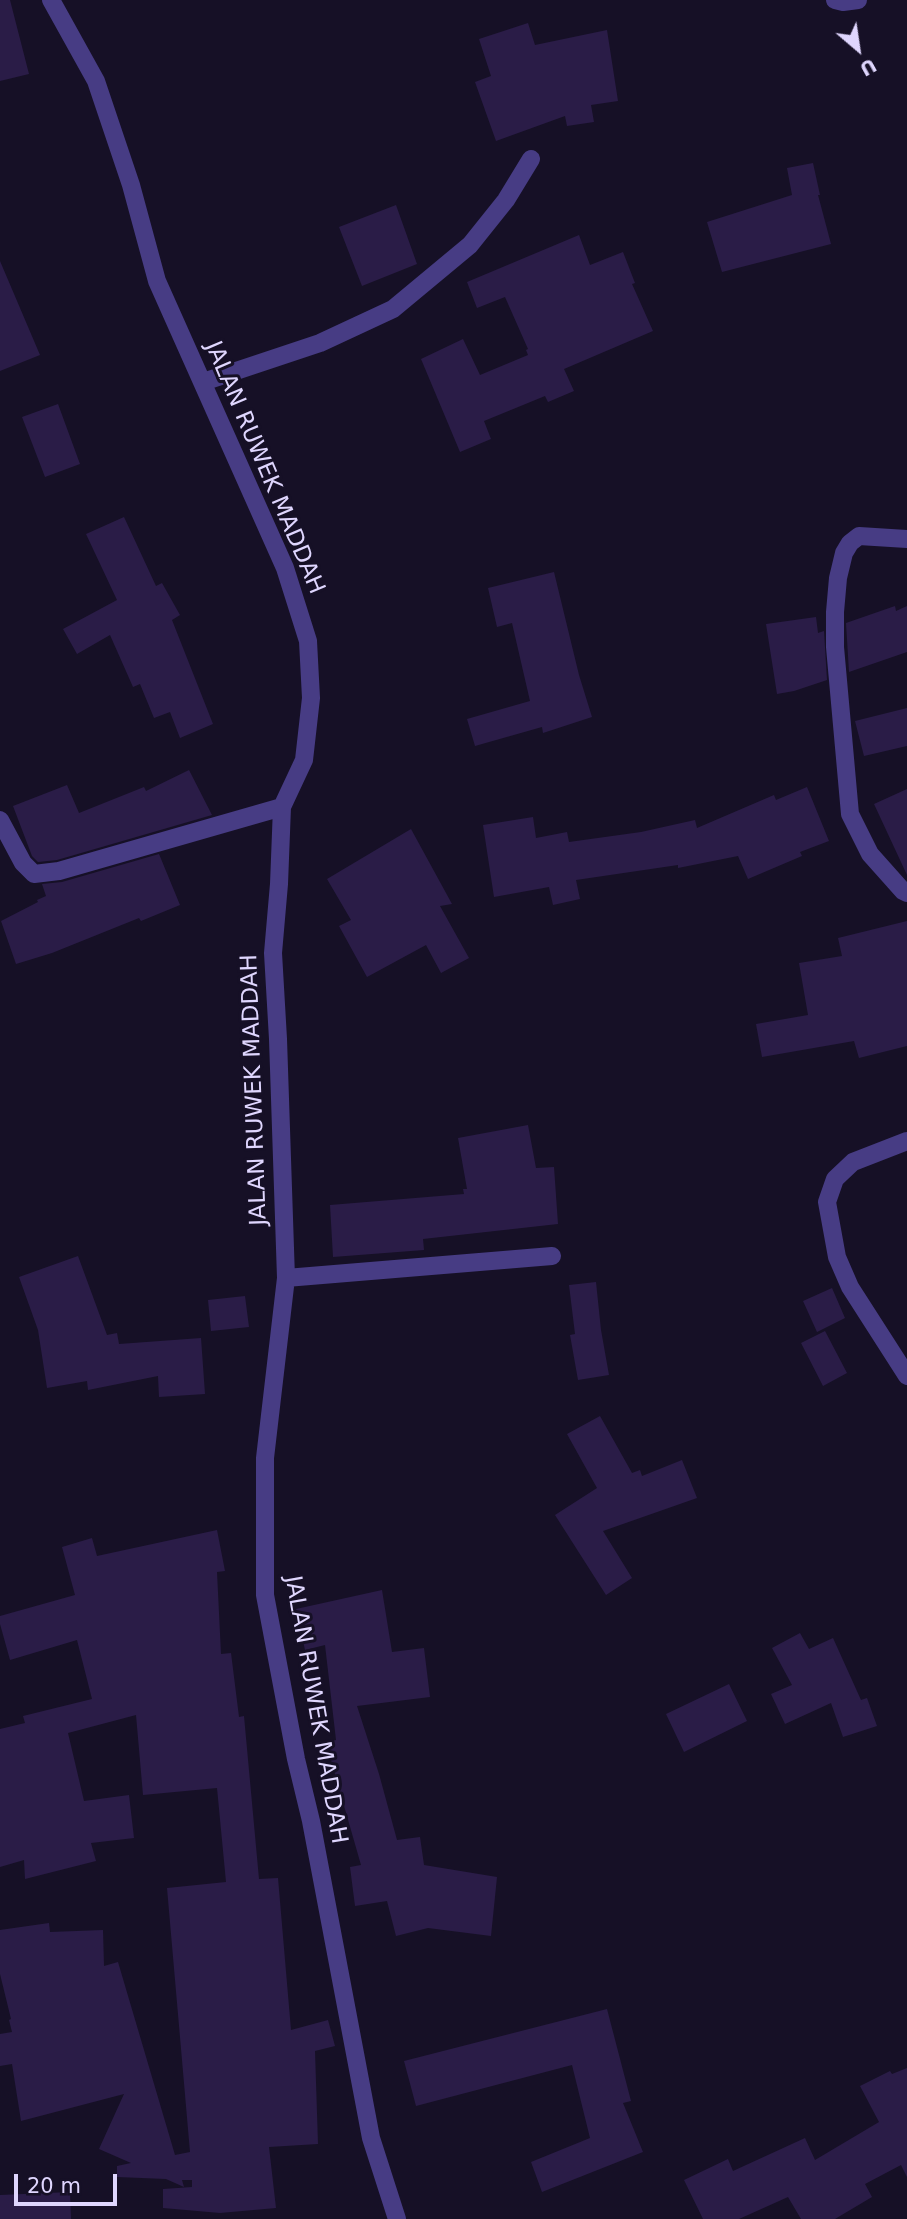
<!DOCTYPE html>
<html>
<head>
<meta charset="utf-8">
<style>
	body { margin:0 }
	#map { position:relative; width:907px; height:2219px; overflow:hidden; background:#161026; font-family:"DejaVu Sans",sans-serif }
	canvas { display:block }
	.north { position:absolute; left:823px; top:14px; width:70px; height:70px; -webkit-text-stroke:5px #161026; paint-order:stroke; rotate:151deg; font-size:19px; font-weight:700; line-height:28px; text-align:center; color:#dfd6fe }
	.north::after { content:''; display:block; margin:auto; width:24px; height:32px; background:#dfd6fe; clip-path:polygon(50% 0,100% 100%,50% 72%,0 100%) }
	.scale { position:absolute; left:14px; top:2174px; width:103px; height:32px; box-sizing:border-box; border:4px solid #dfd6fe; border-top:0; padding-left:9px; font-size:21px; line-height:24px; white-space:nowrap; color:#dfd6fe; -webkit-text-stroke:5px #161026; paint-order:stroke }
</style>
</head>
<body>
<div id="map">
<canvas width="907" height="2219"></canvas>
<div class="north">U</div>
<div class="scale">20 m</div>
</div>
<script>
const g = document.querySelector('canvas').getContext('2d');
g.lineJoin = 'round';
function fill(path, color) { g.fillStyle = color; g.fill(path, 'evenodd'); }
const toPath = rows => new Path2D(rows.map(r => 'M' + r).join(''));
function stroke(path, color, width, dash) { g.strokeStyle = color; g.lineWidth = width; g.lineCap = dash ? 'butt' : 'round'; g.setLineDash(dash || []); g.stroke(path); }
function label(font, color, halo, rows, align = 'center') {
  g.font = font + ' "DejaVu Sans",sans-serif'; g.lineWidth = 6; g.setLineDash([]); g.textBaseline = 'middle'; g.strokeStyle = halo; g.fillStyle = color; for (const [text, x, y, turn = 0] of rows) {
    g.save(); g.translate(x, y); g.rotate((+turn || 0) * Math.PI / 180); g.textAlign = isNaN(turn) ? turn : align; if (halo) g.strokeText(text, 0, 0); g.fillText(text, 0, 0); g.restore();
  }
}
fill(toPath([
	[0,0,10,0,29,74,0,81],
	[528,23,535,45,607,30,618,101,591,105,594,122,567,126,565,116,496,141,475,82,491,76,479,39],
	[813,163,820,195,818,195,831,244,722,272,707,222,792,195,787,168],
	[396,205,417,264,362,286,339,227],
	[579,235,590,265,623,252,635,283,632,284,653,331,564,369,574,391,548,402,545,396,484,421,491,439,460,452,421,359,463,339,480,375,528,355,526,350,528,349,505,297,477,308,467,282],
	[0,261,40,355,0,371],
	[58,404,80,464,45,477,22,417],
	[124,517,156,586,162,583,180,615,172,620,213,724,180,738,170,712,154,718,140,684,133,687,110,635,77,654,63,629,117,600,86,534],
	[554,572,579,675,592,717,543,733,542,727,475,746,467,719,530,701,512,623,497,627,488,588],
	[895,606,896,611,907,606,907,652,849,672,846,623],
	[816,617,818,633,824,631,827,680,794,691,777,694,766,624],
	[907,708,907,746,864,756,855,721],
	[189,770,212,815,57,860,38,862,32,856,13,806,67,785,79,813,144,787,146,791],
	[807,787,829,841,800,852,802,856,748,879,738,856,678,868,678,865,576,880,580,899,553,905,549,887,494,897,483,825,533,817,536,838,567,832,569,842,641,832,695,820,697,828,774,795,776,800],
	[907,789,907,875,874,804],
	[411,829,452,904,440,906,469,958,441,973,426,945,367,977,339,926,351,920,327,879],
	[159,854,180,905,141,921,139,918,52,953,16,964,1,921,38,902,37,900,46,896,42,884,62,882],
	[907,921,907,1046,859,1058,854,1041,762,1057,756,1024,808,1015,799,963,842,956,838,938],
	[528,1125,536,1168,554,1167,558,1224,423,1239,424,1250,333,1257,330,1205,464,1194,463,1189,467,1189,458,1138],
	[78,1256,107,1335,117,1333,119,1344,201,1338,205,1394,159,1397,158,1376,88,1390,87,1381,47,1388,38,1330,19,1277],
	[596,1282,601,1330,609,1375,578,1380,570,1335,575,1334,569,1285],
	[832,1288,845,1318,817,1332,803,1301],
	[245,1296,249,1327,211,1331,208,1300],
	[825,1331,847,1373,823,1386,801,1343],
	[600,1416,632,1473,640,1470,642,1476,682,1460,697,1498,603,1531,632,1578,606,1595,555,1515,597,1488,567,1434],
	[217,1530,225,1571,217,1572,221,1654,231,1653,239,1717,244,1716,259,1879,278,1878,291,2030,328,2020,335,2046,315,2051,318,2144,269,2147,276,2208,220,2213,163,2208,163,2189,192,2187,192,2180,182,2180,184,2187,166,2179,117,2177,117,2166,131,2163,99,2149,124,2094,21,2121,12,2064,0,2066,0,2034,12,2032,9,2020,11,2019,0,1974,0,1930,49,1923,50,1932,103,1930,104,1966,118,1962,175,2155,190,2152,167,1888,226,1882,217,1788,143,1795,136,1715,68,1733,84,1801,129,1795,134,1838,91,1843,96,1861,25,1879,24,1860,0,1867,0,1729,25,1723,23,1716,92,1699,77,1640,10,1660,0,1624,0,1616,75,1595,62,1547,92,1538,97,1556],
	[382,1590,392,1652,424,1648,430,1697,357,1706,379,1774,397,1840,420,1837,424,1865,497,1877,491,1936,428,1928,396,1936,387,1901,355,1906,350,1867,361,1865,326,1743,336,1740,325,1645,305,1650,296,1609],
	[800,1633,809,1649,833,1638,861,1700,867,1698,877,1726,843,1737,831,1703,785,1724,771,1694,792,1685,772,1648],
	[729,1684,747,1721,684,1752,666,1714],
	[607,2009,631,2101,623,2103,643,2152,542,2192,531,2162,590,2138,572,2065,416,2106,404,2061],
	[907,2068,907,2177,901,2165,865,2184,872,2197,835,2219,801,2219,788,2197,739,2219,703,2219,684,2180,728,2159,733,2171,805,2138,815,2160,879,2122,860,2086,890,2071,892,2074],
	[70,2192,71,2219,0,2219,0,2195]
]), '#2a1c47');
stroke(toPath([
	[51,0,96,81,131,185,157,281,285,568,308,641,311,698,304,760,282,807,279,884,273,953,278,1039,286,1278,265,1458,265,1595,296,1759,311,1821,371,2138,397,2219],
	[835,0,843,2,858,0],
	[203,382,320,343,393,309,470,245,506,200,531,159],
	[907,539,859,536,850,543,844,553,838,578,835,612,835,647,850,814,870,854,903,891,907,893],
	[0,820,23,863,34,874,59,871,282,807],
	[907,1141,853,1162,835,1179,827,1202,837,1257,850,1287,907,1376],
	[286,1278,552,1256]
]), '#473c84', 18);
label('23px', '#dfd6fe', '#161026', [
	["JALAN RUWEK MADDAH",264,468,67],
	["JALAN RUWEK MADDAH",255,1090,-92],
	["JALAN RUWEK MADDAH",315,1710,80]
]);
</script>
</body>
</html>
